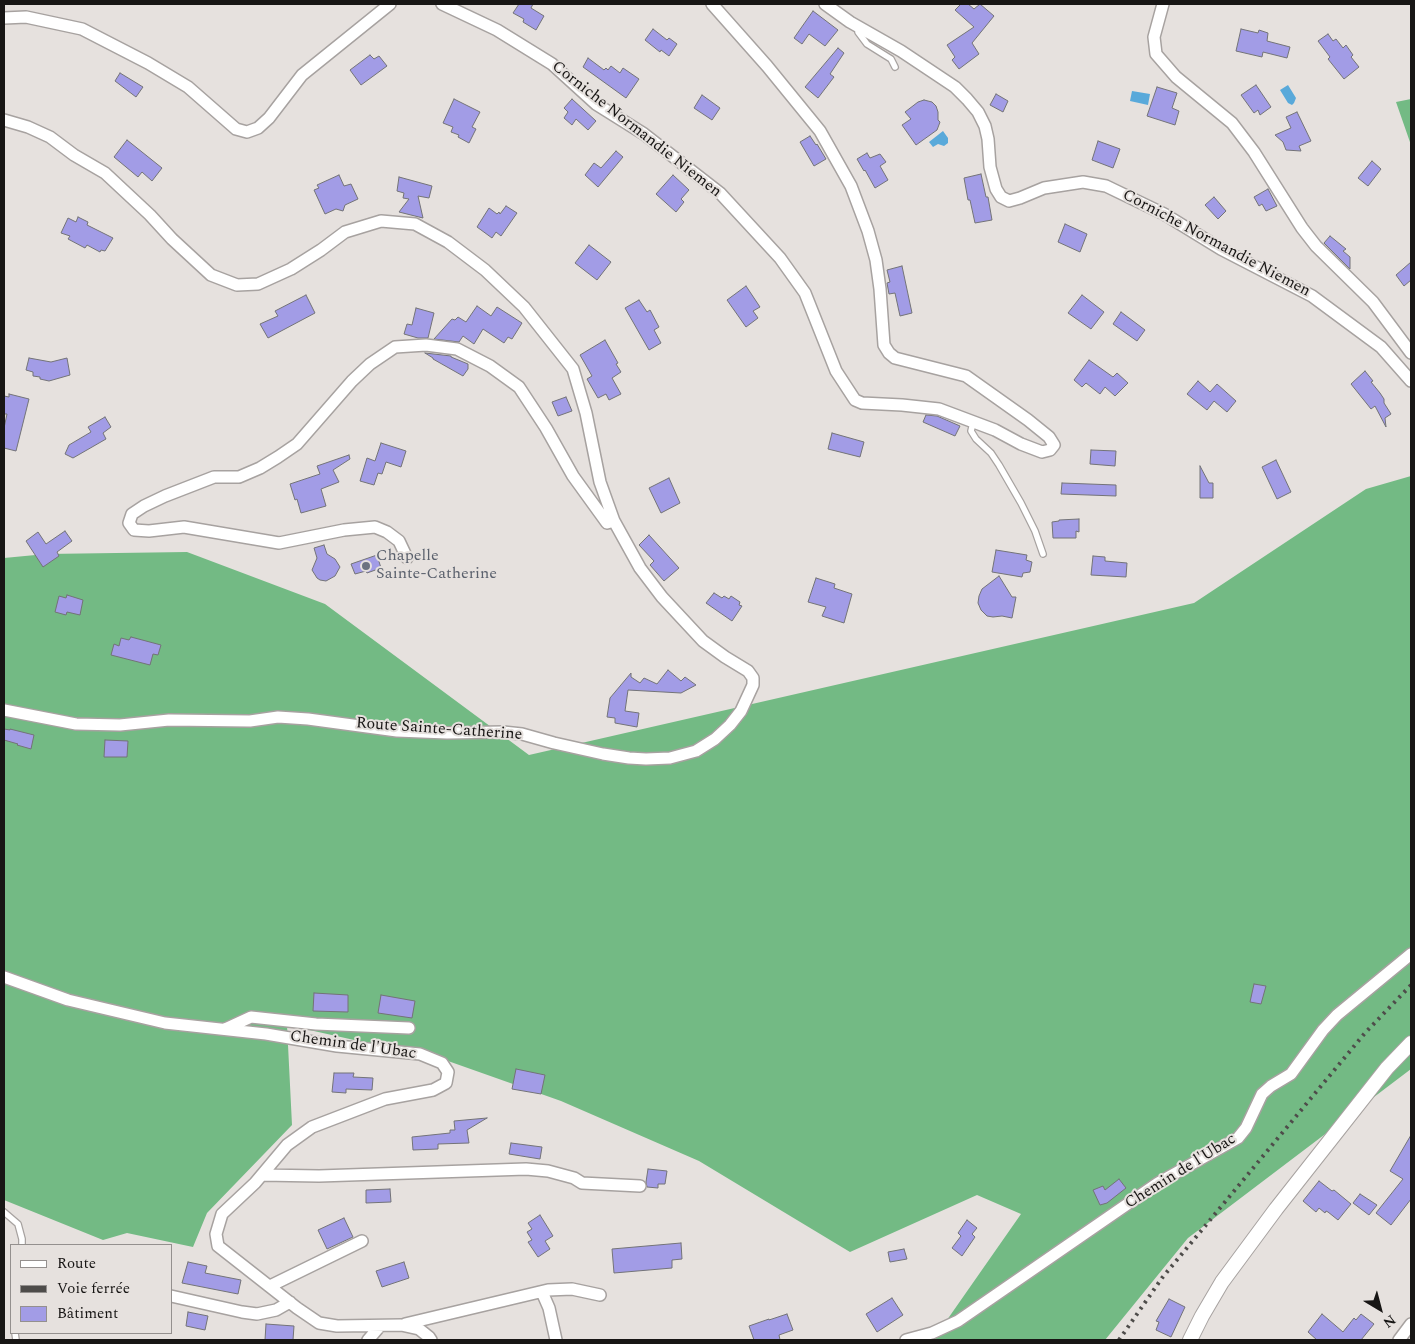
<!DOCTYPE html>
<html>
<head>
<meta charset="utf-8">
<style>
	body { margin:0 }
	#map { position:relative; width:1415px; height:1344px; overflow:hidden; background:#e6e1de; font-family:Spectral,serif }
	canvas { display:block }
	.frame { position:absolute; inset:0; border:5px solid #181615; pointer-events:none }
	.legend { position:absolute; left:10px; top:1244px; width:162px; height:90px; box-sizing:border-box; background:#e6e1de; border:1px solid #94908e; margin:0; padding:6px 9px; list-style:none; font-size:15px; color:#181615 }
	.legend li { display:flex; align-items:center; gap:10px; height:25px }
	.legend b { width:25px; border:1px solid #94908e }
	.north { position:absolute; left:1355px; top:1284px; width:50px; height:50px; -webkit-text-stroke:4px #e6e1de; paint-order:stroke; rotate:143deg; font-size:14px; font-weight:700; line-height:20px; text-align:center; color:#181615 }
	.north::after { content:''; display:block; margin:auto; width:18px; height:22px; background:#181615; clip-path:polygon(50% 0,100% 100%,50% 72%,0 100%) }
</style>
</head>
<body>
<div id="map">
<canvas width="1415" height="1344"></canvas>
<div class="frame"></div>
<ul class="legend">
<li><b style="height:6px;background:#fff"></b>Route</li>
<li><b style="height:6px;background:#4e4c4a"></b>Voie ferrée</li>
<li><b style="height:14px;background:#a29ce6"></b>Bâtiment</li>
</ul>
<div class="north">N</div>
</div>
<script>
const g = document.querySelector('canvas').getContext('2d');
g.lineJoin = 'round';
function fill(path, color) { g.fillStyle = color; g.fill(path, 'evenodd'); }
const toPath = rows => new Path2D(rows.map(r => 'M' + r).join(''));
function stroke(path, color, width, dash) { g.strokeStyle = color; g.lineWidth = width; g.lineCap = dash ? 'butt' : 'round'; g.setLineDash(dash || []); g.stroke(path); }
function label(font, color, halo, rows, align = 'center') {
  g.font = font + ' Spectral,serif'; g.lineWidth = 4; g.setLineDash([]); g.textBaseline = 'middle'; g.strokeStyle = halo; g.fillStyle = color; for (const [text, x, y, turn = 0] of rows) {
    g.save(); g.translate(x, y); g.rotate((+turn || 0) * Math.PI / 180); g.textAlign = isNaN(turn) ? turn : align; if (halo) g.strokeText(text, 0, 0); g.fillText(text, 0, 0); g.restore();
  }
}
fill(toPath([
	[1411,99,1411,145,1396,102],
	[1411,476,1411,1069,1188,1238,1105,1340,933,1340,1021,1214,977,1195,850,1252,699,1161,561,1101,448,1061,287,1025,292,1125,207,1213,193,1247,127,1233,103,1240,4,1200,4,558,46,554,187,552,325,604,529,755,1194,603,1366,489]
]), '#73ba84');
fill(toPath([
	[1288,85,1296,98,1294,103,1292,105,1288,103,1280,90],
	[1132,91,1150,94,1148,105,1130,101],
	[943,131,948,138,948,143,944,146,938,144,933,147,929,142]
]), '#59a9da');
const building = toPath([
	[519,4,533,4,531,8,544,16,536,30,523,22,524,19,513,13,519,4],
	[961,4,968,4,974,9,980,4,994,16,972,43,979,54,959,69,952,60,955,57,947,45,974,27,955,10,961,4],
	[813,11,838,30,825,46,809,34,802,44,794,38,813,11],
	[653,29,667,40,669,38,677,44,669,56,661,50,660,52,645,40,653,29],
	[1241,29,1258,33,1259,30,1268,33,1267,41,1290,47,1287,58,1263,52,1262,57,1236,51,1241,29],
	[1328,34,1333,41,1336,39,1343,48,1346,45,1353,55,1351,57,1359,67,1344,79,1328,59,1330,57,1318,41,1328,34],
	[838,48,844,53,830,74,834,77,818,98,805,87,838,48],
	[370,55,374,59,379,56,387,66,361,85,350,70,370,55],
	[588,58,604,70,606,68,608,70,611,66,620,73,623,68,639,79,626,98,583,67,588,58],
	[120,73,143,87,136,97,115,81,120,73],
	[1256,85,1271,107,1260,115,1258,110,1254,113,1241,95,1256,85],
	[1157,87,1177,93,1172,108,1179,111,1175,125,1147,116,1157,87],
	[996,94,1008,101,1003,112,990,105,996,94],
	[702,95,720,108,712,120,694,108,702,95],
	[454,99,480,112,472,127,476,129,469,143,458,137,459,135,451,132,453,127,443,123,454,99],
	[572,99,596,121,588,130,576,119,572,125,564,118,568,112,564,108,572,99],
	[924,100,932,102,936,106,938,112,938,120,940,122,937,130,916,145,902,125,911,119,905,112,918,102,924,100],
	[1297,112,1311,141,1299,146,1301,151,1286,150,1283,142,1275,135,1291,128,1286,117,1297,112],
	[810,136,816,145,817,144,826,159,814,166,800,142,810,136],
	[127,140,162,168,152,181,142,172,138,177,114,157,127,140],
	[1098,141,1120,149,1113,168,1092,160,1098,141],
	[616,151,623,157,598,187,585,175,594,163,601,168,616,151],
	[867,153,870,158,880,154,886,162,880,166,888,180,875,188,865,170,864,171,857,159,867,153],
	[1372,161,1381,169,1368,186,1358,178,1372,161],
	[981,174,986,197,988,197,992,220,975,223,970,200,968,200,964,178,981,174],
	[339,175,344,186,351,184,358,199,345,205,343,211,336,209,325,214,314,190,319,188,317,185,339,175],
	[673,175,689,190,681,199,684,202,676,212,656,194,673,175],
	[399,177,432,186,429,198,418,196,423,218,399,212,409,199,403,198,404,193,397,191,399,177],
	[1268,189,1277,206,1266,211,1262,204,1259,206,1254,197,1268,189],
	[1214,197,1226,211,1218,219,1205,205,1214,197],
	[506,206,517,213,501,236,496,232,492,238,477,227,489,208,497,214,499,212,500,214,506,206],
	[78,217,88,222,87,225,113,238,105,251,101,250,100,252,87,245,85,248,68,239,70,236,61,233,68,218,76,222,78,217],
	[1065,224,1087,234,1080,252,1058,242,1065,224],
	[1330,236,1346,249,1343,251,1350,257,1350,269,1324,243,1330,236],
	[589,245,611,262,597,280,575,263,589,245],
	[1411,262,1411,280,1404,286,1396,275,1411,262],
	[902,266,912,313,900,316,895,293,889,294,887,283,890,282,887,270,902,266],
	[746,286,760,307,753,311,758,318,746,327,727,300,746,286],
	[306,295,315,313,268,338,260,324,278,316,275,311,306,295],
	[1082,295,1104,312,1091,329,1068,313,1082,295],
	[639,300,647,312,650,310,659,327,654,330,661,343,649,350,625,308,639,300],
	[477,306,491,316,497,307,522,323,512,339,508,337,504,343,483,329,474,344,463,336,459,342,434,339,452,319,455,320,458,317,466,322,477,306],
	[416,308,434,313,428,338,418,338,404,334,407,324,412,325,416,308],
	[1121,312,1145,330,1137,341,1113,324,1121,312],
	[605,340,618,363,616,364,621,372,612,378,621,394,609,400,606,394,598,398,587,379,592,376,580,355,605,340],
	[425,353,451,356,451,357,468,364,468,369,463,376,433,359,433,358,425,353],
	[29,358,51,362,67,358,70,375,49,381,40,379,40,377,33,376,33,372,26,370,29,358],
	[1089,360,1113,377,1117,373,1128,383,1115,396,1105,387,1100,394,1086,383,1082,387,1074,380,1089,360],
	[1365,371,1373,381,1371,382,1380,393,1384,399,1384,403,1391,414,1385,418,1386,427,1375,406,1371,409,1351,384,1365,371],
	[1198,381,1210,392,1217,384,1236,401,1227,412,1214,401,1207,410,1187,394,1198,381],
	[9,394,29,399,16,451,4,448,4,428,7,414,4,414,4,396,9,397,9,394],
	[566,397,572,411,558,416,552,402,566,397],
	[926,415,937,416,960,426,955,436,923,422,926,415],
	[105,417,111,427,103,433,106,439,73,458,65,454,69,445,91,432,88,427,105,417],
	[832,433,864,442,860,457,828,449,832,433],
	[381,443,406,451,401,467,386,462,382,474,378,473,374,485,360,481,367,458,375,461,381,443],
	[1091,450,1116,451,1115,466,1090,464,1091,450],
	[349,455,350,459,333,470,339,482,321,489,326,506,301,513,297,499,295,500,290,484,320,474,317,466,349,455],
	[1276,460,1291,492,1277,499,1262,467,1276,460],
	[1200,466,1209,483,1213,483,1213,498,1200,498,1200,466],
	[669,478,680,503,661,513,649,488,669,478],
	[1062,483,1116,485,1116,496,1061,494,1062,483],
	[1079,519,1079,532,1076,531,1076,538,1053,538,1052,522,1059,521,1059,520,1079,519],
	[65,531,72,541,57,552,59,556,43,567,26,541,38,532,46,544,65,531],
	[649,535,679,568,664,581,650,565,654,561,639,545,649,535],
	[324,545,327,554,335,559,340,567,335,576,326,581,320,580,317,578,312,570,317,558,314,548,324,545],
	[996,550,1027,555,1026,560,1032,562,1030,572,1023,573,1022,577,992,572,996,550],
	[377,555,381,568,367,573,366,571,355,574,351,564,377,555],
	[1093,556,1105,557,1105,561,1127,563,1126,577,1091,575,1093,556],
	[999,576,1012,597,1016,597,1012,618,1002,616,993,617,987,616,981,610,978,603,979,596,982,589,999,576],
	[816,578,835,584,834,588,852,594,844,623,822,616,826,607,808,602,816,578],
	[714,593,722,598,724,596,729,599,731,596,740,602,739,605,742,606,732,621,706,603,714,593],
	[67,595,83,600,80,615,67,612,66,615,55,612,59,596,66,598,67,595],
	[131,637,161,645,158,655,153,654,150,665,111,655,114,644,119,646,121,638,129,640,131,637],
	[668,670,681,681,685,677,696,685,681,693,628,690,625,711,639,713,637,727,615,723,615,718,607,717,610,698,631,673,631,677,640,683,644,678,657,684,668,670],
	[4,729,10,730,10,729,34,735,31,749,17,745,18,744,4,740,4,729],
	[105,740,128,741,127,757,104,757,105,740],
	[1254,984,1266,986,1261,1004,1250,1002,1254,984],
	[314,993,348,995,348,1012,313,1011,314,993],
	[381,995,415,1001,412,1018,378,1013,381,995],
	[516,1069,545,1075,541,1094,512,1089,516,1069],
	[334,1073,354,1073,353,1077,373,1078,372,1090,346,1089,346,1093,332,1092,334,1073],
	[487,1118,467,1130,469,1143,438,1144,438,1149,413,1150,412,1137,450,1133,450,1130,455,1130,454,1121,487,1118],
	[1411,1135,1411,1199,1391,1225,1376,1213,1403,1179,1390,1171,1411,1135],
	[511,1143,542,1147,540,1159,509,1154,511,1143],
	[648,1169,667,1171,665,1184,658,1184,658,1188,647,1187,646,1182,648,1169],
	[1119,1179,1126,1188,1107,1203,1100,1205,1093,1190,1103,1186,1105,1190,1119,1179],
	[1319,1181,1332,1191,1334,1190,1351,1204,1338,1220,1328,1212,1326,1211,1325,1213,1319,1208,1316,1212,1303,1201,1319,1181],
	[390,1189,391,1202,366,1203,366,1190,390,1189],
	[1360,1194,1377,1205,1369,1215,1353,1203,1360,1194],
	[540,1215,553,1236,545,1241,550,1249,538,1257,528,1242,532,1240,527,1232,532,1229,528,1223,540,1215],
	[344,1218,353,1237,327,1249,318,1230,344,1218],
	[967,1220,977,1228,972,1234,975,1237,962,1256,952,1248,961,1236,958,1233,967,1220],
	[681,1243,682,1259,672,1260,672,1268,614,1273,612,1249,681,1243],
	[904,1249,907,1259,890,1262,888,1252,904,1249],
	[188,1262,207,1266,205,1273,241,1280,238,1294,182,1283,188,1262],
	[404,1262,409,1278,382,1287,376,1271,404,1262],
	[892,1298,903,1315,877,1332,866,1314,892,1298],
	[1169,1299,1185,1307,1171,1337,1156,1330,1159,1322,1156,1321,1169,1299],
	[188,1312,208,1316,205,1330,186,1326,188,1312],
	[787,1314,793,1330,779,1335,780,1340,754,1340,749,1326,769,1319,769,1320,787,1314],
	[1322,1314,1343,1332,1354,1318,1356,1320,1361,1314,1374,1324,1361,1340,1317,1340,1308,1332,1322,1314],
	[266,1324,294,1326,293,1340,265,1340,266,1324]
]);
fill(building, '#a29ce6');
stroke(building, '#737377', 1);
const service = toPath([
	[859,27,858,32,867,44,891,59,895,67],
	[973,423,971,431,976,439,991,453,999,465,1021,503,1035,531,1043,554],
	[4,1212,18,1224,22,1239,22,1245],
	[15,1333,16,1340]
]);
const minor = toPath([
	[442,4,497,30,552,64,596,104,644,134,720,193,780,258,805,293,836,371,855,400,862,403,902,405,939,409,995,430,1021,444,1042,452,1050,450,1054,445,1049,437,1028,420,966,376,895,358,889,353,884,345,880,289,876,260,868,231,851,186,820,131,767,66,712,4],
	[825,4,850,22,901,51,955,87,967,99,978,112,985,126,988,139,990,167,996,189,1001,197,1009,201,1020,198,1044,188,1083,182,1106,186,1164,214,1221,249,1312,296,1381,347,1411,381],
	[1163,4,1154,37,1156,54,1176,77,1232,123,1254,152,1302,228,1316,246,1373,302,1411,353],
	[4,18,26,17,82,29,148,63,188,87,236,129,247,132,258,128,269,118,302,75,390,4],
	[4,120,28,127,50,137,74,155,105,173,150,215,172,239,211,275,237,285,258,284,291,269,321,250,345,232,381,221,415,224,448,242,485,270,524,307,573,369,586,413,600,482,614,521,640,568,662,597,703,641,725,657,748,671,753,678,753,685,741,711,730,725,715,739,696,751,670,758,646,759,629,758,603,754,554,743,522,734,503,732,447,733,397,731,308,719,278,717,250,721,169,720,120,725,76,724,4,710],
	[407,558,399,541,387,532,375,527,344,530,279,543,184,527,149,531,134,530,129,523,132,514,144,506,165,496,214,477,239,477,260,468,278,457,297,444,352,381,370,364,395,347,426,345,457,349,490,366,519,387,546,428,573,476,607,523,614,521],
	[4,977,68,1000,165,1023,266,1034,337,1046,420,1054,442,1063,448,1072,446,1083,433,1090,385,1099,312,1127,287,1145,255,1183,222,1214,216,1234,218,1246,297,1308,319,1323,337,1326,401,1325,419,1329,429,1337,431,1340],
	[225,1029,251,1017,316,1024,409,1028],
	[262,1175,319,1176,526,1169,548,1171,574,1178,582,1183,640,1186],
	[270,1286,362,1241],
	[542,1292,549,1308,556,1340],
	[171,1296,242,1312,257,1314,276,1310,290,1302],
	[405,1324,548,1290,572,1289,600,1295],
	[368,1340,380,1326],
	[906,1340,932,1333,958,1321,1158,1183,1238,1138,1246,1128,1262,1094,1271,1086,1291,1074,1323,1030,1337,1015,1411,954],
	[1399,1340,1411,1324]
]);
const tertiary = toPath([
	[1190,1340,1202,1316,1222,1282,1276,1209,1387,1068,1411,1043]
]);
stroke(service, '#a7a2a0', 8);
stroke(minor, '#a7a2a0', 14);
stroke(tertiary, '#a7a2a0', 16);
stroke(service, '#fff', 5.5);
stroke(minor, '#fff', 11);
stroke(tertiary, '#fff', 14);
stroke(toPath([
	[1119,1340,1162,1278,1365,1033,1411,985]
]), '#4e4c4a', 4, [2.5, 5]);
for (const [x, y, r, color] of [
	[366,566,5,"#6b7280"]
]) { const dot = new Path2D(); dot.arc(x, y, r, 0, 2 * Math.PI); g.fillStyle = color; g.fill(dot); stroke(dot, '#e6e1de', 2); }
label('16px', '#181615', '#e6e1de', [
	["Corniche Normandie Niemen",636,130,38],
	["Corniche Normandie Niemen",1216,244,28],
	["Route Sainte-Catherine",439,730,4],
	["Chemin de l'Ubac",353,1046,8],
	["Chemin de l'Ubac",1181,1172,-32]
]);
label('16px', '#5b616d', '#e6e1de', [
	["Chapelle",376,557],
	["Sainte-Catherine",376,575]
], 'left');
</script>
</body>
</html>
